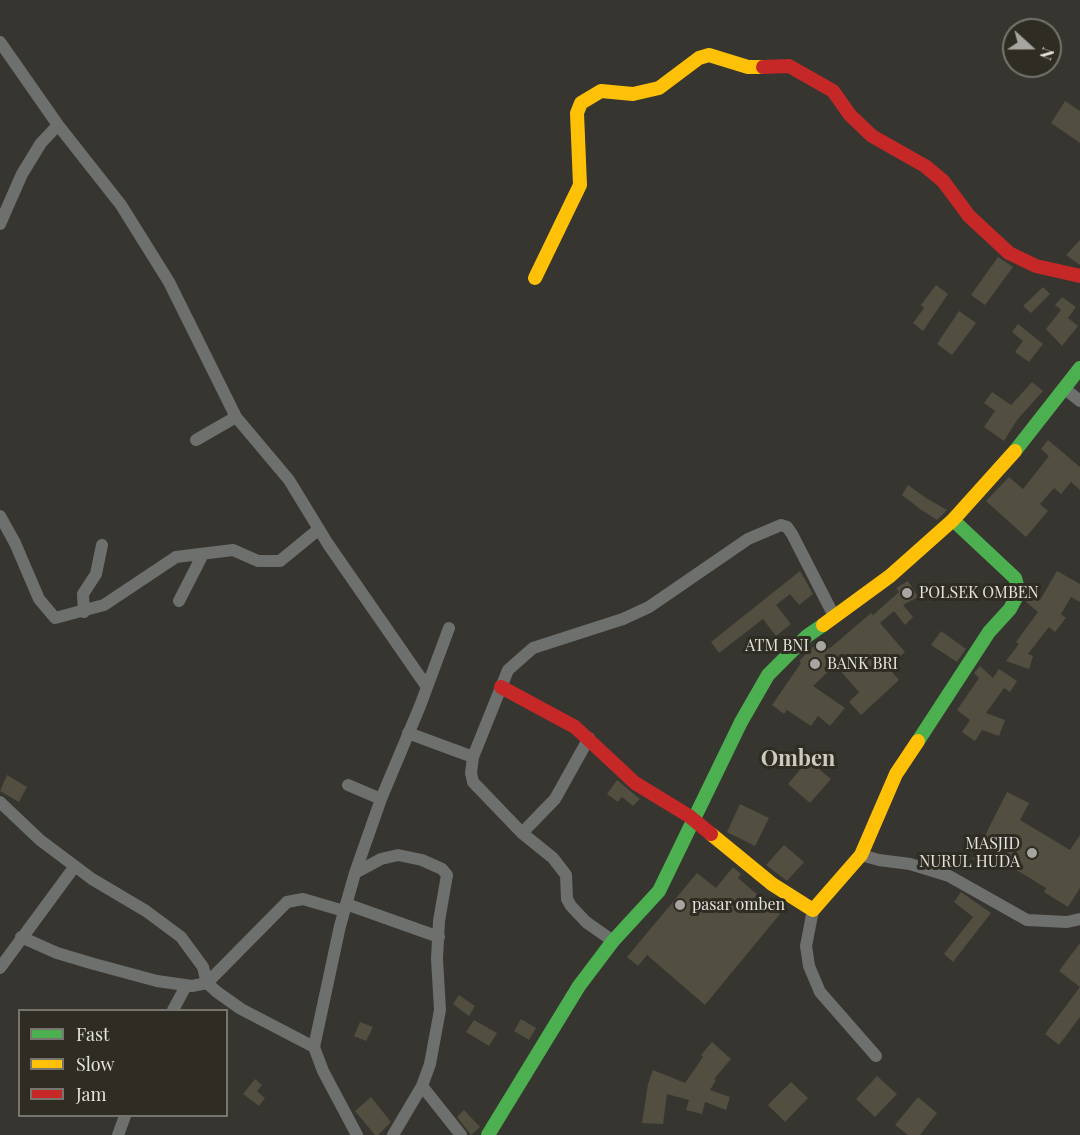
<!DOCTYPE html>
<html>
<head>
<meta charset="utf-8">
<style>
	body { margin:0 }
	#map { position:relative; width:1080px; height:1135px; overflow:hidden; background:#363530; font-family:"Playfair Display",serif }
	canvas { display:block }
	.legend { position:absolute; left:18px; top:1009px; width:210px; height:108px; box-sizing:border-box; background:#2f2c23; border:2px solid #77756d; margin:0; padding:8px 10px; list-style:none; font-size:18px; color:#e4e2dc }
	.legend li { display:flex; align-items:center; gap:12px; height:30px }
	.legend b { width:30px; border:2px solid #77756d }
	.north { position:absolute; left:1002px; top:18px; width:60px; height:60px; box-sizing:border-box; background:#2f2c23; border:2px solid #77756d; border-radius:50%; rotate:111deg; font-size:16px; font-weight:700; line-height:24px; text-align:center; color:#e4e2dc }
	.north::after { content:''; display:block; margin:auto; width:21px; height:27px; background:#a7a5a0; clip-path:polygon(50% 0,100% 100%,50% 72%,0 100%) }
</style>
</head>
<body>
<div id="map">
<canvas width="1080" height="1135"></canvas>
<ul class="legend">
<li><b style="height:8px;background:#4caf50"></b>Fast</li>
<li><b style="height:8px;background:#ffc107"></b>Slow</li>
<li><b style="height:8px;background:#c62828"></b>Jam</li>
</ul>
<div class="north">N</div>
</div>
<script>
const g = document.querySelector('canvas').getContext('2d');
g.lineJoin = 'round';
function fill(path, color) { g.fillStyle = color; g.fill(path, 'evenodd'); }
const toPath = rows => new Path2D(rows.map(r => 'M' + r).join(''));
function stroke(path, color, width, dash) { g.strokeStyle = color; g.lineWidth = width; g.lineCap = dash ? 'butt' : 'round'; g.setLineDash(dash || []); g.stroke(path); }
function label(font, color, halo, rows, align = 'center') {
  g.font = font + ' "Playfair Display",serif'; g.lineWidth = 6; g.setLineDash([]); g.textBaseline = 'middle'; g.strokeStyle = halo; g.fillStyle = color; for (const [text, x, y, turn = 0] of rows) {
    g.save(); g.translate(x, y); g.rotate((+turn || 0) * Math.PI / 180); g.textAlign = isNaN(turn) ? turn : align; if (halo) g.strokeText(text, 0, 0); g.fillText(text, 0, 0); g.restore();
  }
}
fill(toPath([
	[1065,101,1080,111,1080,143,1051,123],
	[1080,240,1080,265,1066,255],
	[998,257,1013,267,985,305,971,295],
	[936,285,948,294,923,331,913,323,924,308,921,305],
	[1043,287,1050,294,1031,313,1023,306],
	[1062,297,1076,307,1068,318,1078,326,1062,346,1046,329,1061,310,1055,305],
	[959,311,976,323,952,355,937,344],
	[1018,324,1043,344,1029,362,1015,352,1023,341,1012,332],
	[1032,382,1043,391,1017,420,1004,441,984,427,995,411,984,403,992,392,1011,405],
	[1048,440,1080,467,1080,490,1071,482,1061,494,1054,488,1040,504,1048,511,1026,537,986,501,1009,477,1023,489,1049,456,1041,449],
	[908,485,926,498,947,510,937,520,920,509,902,495],
	[800,571,813,594,799,605,790,594,776,605,791,624,776,636,763,619,719,653,711,642],
	[1057,571,1080,584,1080,602,1071,597,1061,614,1066,618,1055,632,1049,627,1028,654,1033,656,1029,669,1006,661,1019,644,1016,642,1038,612,1026,602,1032,594,1040,600],
	[908,581,918,597,903,605,913,617,905,625,894,611,880,623,905,652,888,667,899,680,861,715,849,702,859,692,835,665,813,686,845,708,830,726,818,716,811,726,787,710,784,714,772,705,801,663,799,661,813,647,821,641,829,649,871,613,873,615,899,592,896,588],
	[941,631,966,649,957,662,931,645],
	[980,666,993,678,999,669,1017,681,1010,692,1004,688,986,713,1005,720,999,736,982,730,975,741,962,732,970,720,957,710,979,678,974,673],
	[808,760,831,779,810,803,788,784],
	[7,775,27,787,19,802,0,791],
	[617,780,640,799,633,806,622,797,618,802,607,794],
	[1007,792,1029,803,1020,820,1070,850,1080,835,1080,888,1068,907,1044,892,1046,888,1000,860,995,870,973,859],
	[740,804,769,818,755,846,727,832],
	[784,845,804,862,787,881,766,865],
	[733,867,741,874,738,878,780,914,705,1005,647,955,638,966,627,957,697,873,716,888],
	[961,892,991,913,953,962,944,954,973,917,954,902],
	[1080,943,1080,1017,1059,1045,1045,1034,1080,987,1059,971],
	[459,995,475,1006,469,1016,453,1004],
	[521,1019,536,1028,529,1040,514,1031],
	[474,1020,497,1033,489,1046,466,1032],
	[360,1022,373,1027,366,1041,354,1036],
	[712,1042,731,1059,714,1079,716,1080,710,1090,730,1097,726,1110,705,1102,702,1114,686,1110,689,1100,667,1094,663,1124,642,1123,648,1084,653,1070,685,1083,703,1057,701,1055],
	[877,1076,897,1094,875,1117,856,1099],
	[255,1079,262,1085,257,1091,265,1098,259,1106,243,1094],
	[791,1082,808,1098,785,1122,768,1105],
	[371,1097,391,1122,378,1135,375,1135,355,1111],
	[918,1097,937,1113,920,1135,908,1135,895,1125],
	[464,1110,480,1127,471,1135,457,1117]
]), '#524e40');
stroke(toPath([
	[0,42,58,125,121,205,169,282,236,417,289,480,328,544,427,687],
	[0,224,22,174,41,143,58,125],
	[1064,388,1080,401],
	[196,440,236,417],
	[0,516,15,543,39,599,55,618,104,605,176,557,233,550,258,561,280,561,319,529],
	[179,601,203,554],
	[84,612,83,594,96,574,102,545],
	[408,733,473,757],
	[348,785,381,799],
	[0,802,40,840,92,879,146,911,181,937,203,967,207,983,217,992,241,1009,314,1047,323,1071,357,1135],
	[522,833,555,799,589,738],
	[861,855,879,860,910,864,949,876,1027,920,1067,922,1080,919],
	[355,873,381,859,398,855,422,860,442,869,447,875,439,921,437,959,440,1010,430,1064,422,1086,393,1135],
	[346,904,439,937],
	[813,910,806,946,809,966,820,992,876,1056],
	[21,937,57,953,94,964,157,981,192,986,207,983,287,902,303,899,344,911],
	[613,941,586,922,571,906,567,899,566,875,553,858,522,833,473,782,471,773,473,757,508,670,533,648,623,619,649,607,748,539,781,525,787,527,792,534,834,616],
	[0,968,75,866],
	[173,1010,186,986],
	[314,1047,340,926,355,873,381,799,420,706,449,628],
	[422,1086,461,1135],
	[118,1135,125,1116]
]), '#6e706e', 12);
stroke(toPath([
	[1015,451,1080,368],
	[918,741,989,632,1010,609,1019,592,1015,578,953,520],
	[488,1135,579,986,613,941,659,891,741,722,768,675,807,636,823,625]
]), '#4caf50', 14);
stroke(toPath([
	[535,278,580,185,577,113,581,103,601,91,633,94,659,88,699,58,709,55,748,67,763,67],
	[823,625,890,576,953,520,1015,451],
	[711,834,772,884,813,910,861,855,896,774,918,741]
]), '#ffc107', 14);
stroke(toPath([
	[763,67,789,66,833,91,850,115,872,136,925,166,943,181,969,216,1009,253,1036,266,1080,276],
	[501,687,575,727,635,783,689,816,711,834]
]), '#c62828', 14);
for (const [x, y, r, color] of [
	[907,593,6,"#a7a5a0"],
	[821,646,6,"#a7a5a0"],
	[815,664,6,"#a7a5a0"],
	[1032,853,6,"#a7a5a0"],
	[680,905,6,"#a7a5a0"]
]) { const dot = new Path2D(); dot.arc(x, y, r, 0, 2 * Math.PI); g.fillStyle = color; g.fill(dot); stroke(dot, '#2f2c23', 2); }
label('16px', '#e4e2dc', '#2f2c23', [
	["POLSEK OMBEN",919,593],
	["ATM BNI",809,646,"right"],
	["BANK BRI",827,664],
	["MASJID",1020,844,"right"],
	["NURUL HUDA",1020,862,"right"],
	["pasar omben",692,905]
], 'left');
label('bold 22px', '#cecabe', '#2f2c23', [
	["Omben",798,759]
]);
</script>
</body>
</html>
